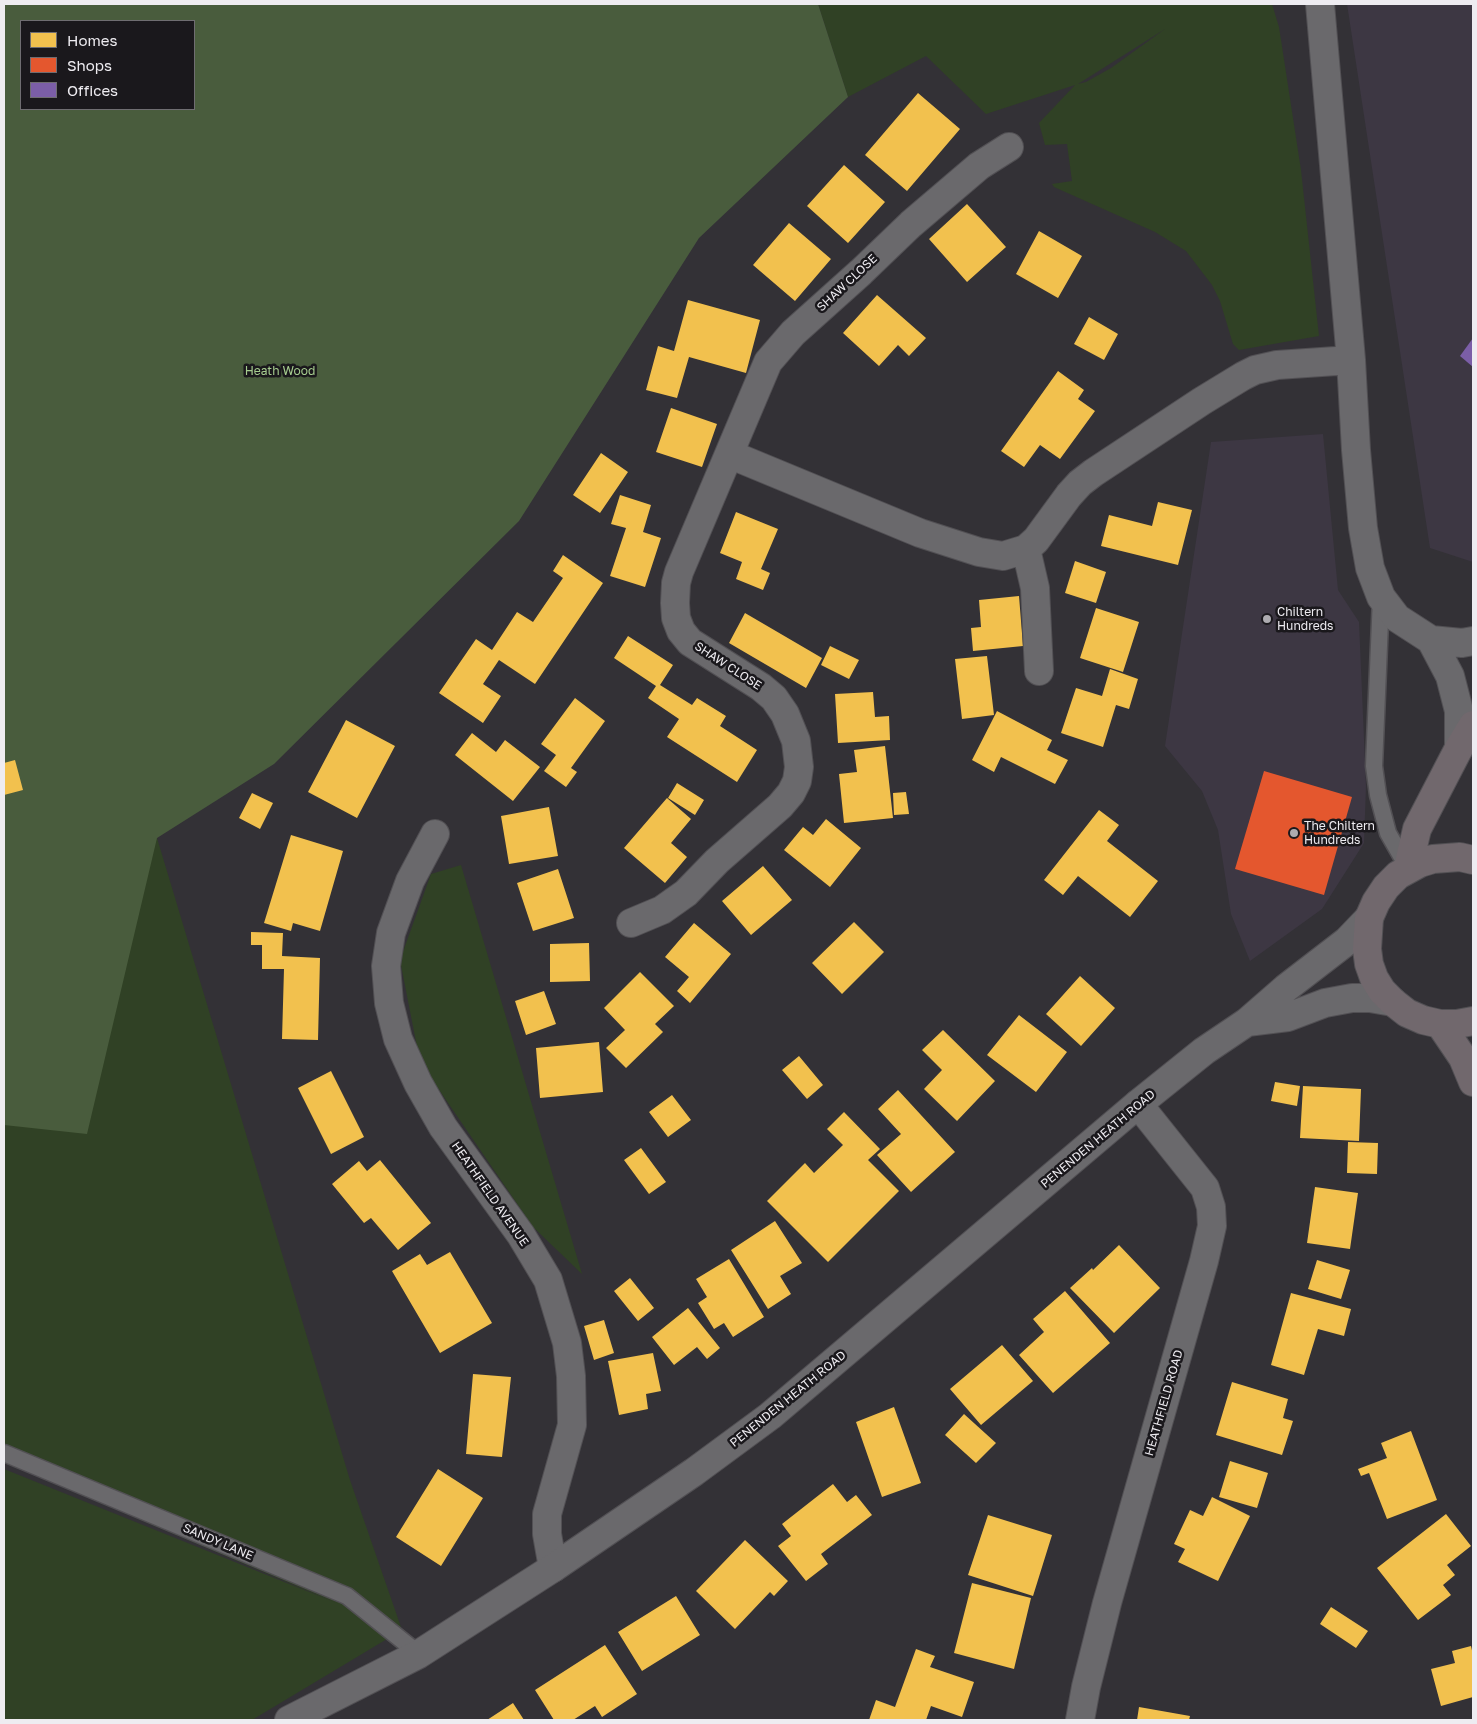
<!DOCTYPE html>
<html>
<head>
<meta charset="utf-8">
<style>
	body { margin:0 }
	#map { position:relative; width:1477px; height:1724px; overflow:hidden; background:#333136; font-family:"Golos Text",sans-serif }
	canvas { display:block }
	.frame { position:absolute; inset:0; border:5px solid #eeecf1; pointer-events:none }
	.legend { position:absolute; left:20px; top:20px; width:175px; height:90px; box-sizing:border-box; background:#1a181c; border:1px solid #6f6d71; margin:0; padding:6px 9px; list-style:none; font-size:15px; color:#eeecf1 }
	.legend li { display:flex; align-items:center; gap:10px; height:25px }
	.legend b { width:25px; border:1px solid #6f6d71 }
</style>
</head>
<body>
<div id="map">
<canvas width="1477" height="1724"></canvas>
<div class="frame"></div>
<ul class="legend">
<li><b style="height:14px;background:#f2c14e"></b>Homes</li>
<li><b style="height:14px;background:#e4572e"></b>Shops</li>
<li><b style="height:14px;background:#7b5ea7"></b>Offices</li>
</ul>
</div>
<script>
const g = document.querySelector('canvas').getContext('2d');
g.lineJoin = 'round';
function fill(path, color) { g.fillStyle = color; g.fill(path, 'evenodd'); }
const toPath = rows => new Path2D(rows.map(r => 'M' + r).join(''));
function stroke(path, color, width, dash) { g.strokeStyle = color; g.lineWidth = width; g.lineCap = dash ? 'butt' : 'round'; g.setLineDash(dash || []); g.stroke(path); }
function label(font, color, halo, rows, align = 'center') {
  g.font = font + ' "Golos Text",sans-serif'; g.lineWidth = 5; g.setLineDash([]); g.textBaseline = 'middle'; g.strokeStyle = halo; g.fillStyle = color; for (const [text, x, y, turn = 0] of rows) {
    g.save(); g.translate(x, y); g.rotate((+turn || 0) * Math.PI / 180); g.textAlign = isNaN(turn) ? turn : align; if (halo) g.strokeText(text, 0, 0); g.fillText(text, 0, 0); g.restore();
  }
}
fill(toPath([
	[1347,4,1473,4,1473,562,1430,548],
	[1323,434,1338,590,1359,622,1366,786,1364,843,1322,909,1250,961,1231,914,1218,830,1202,791,1165,746,1211,442]
]), '#3d3743');
fill(toPath([
	[818,4,1272,4,1279,27,1301,170,1319,336,1239,350,1233,344,1220,301,1212,285,1186,251,1155,232,1054,187,1052,184,1072,181,1067,144,1045,145,1039,123,1075,85,986,114,926,56,848,97],
	[1165,29,1111,68,1086,82,1078,84],
	[157,838,350,1480,402,1630,252,1720,4,1720,4,1469,339,1604,4,1462,4,864],
	[461,865,582,1274,533,1227,420,1062,400,960,431,874]
]), '#304125');
fill(toPath([
	[4,4,818,4,848,97,699,238,519,521,274,764,157,838,87,1134,4,1125],
	[21,21,194,21,194,109,21,109]
]), '#495c3d');
fill(toPath([
	[918,93,960,129,907,191,865,155],
	[844,165,885,202,848,243,807,206],
	[967,204,1006,247,967,282,929,239],
	[789,223,831,259,795,301,753,265],
	[1039,231,1082,256,1058,298,1016,274],
	[877,295,926,338,909,356,898,345,879,366,843,333],
	[688,300,760,320,746,373,689,357,677,398,646,390,658,346,674,351],
	[1089,317,1118,334,1104,360,1074,344],
	[1058,371,1084,390,1078,399,1095,411,1060,459,1040,445,1024,467,1001,451],
	[671,408,717,424,702,467,656,452],
	[601,453,628,472,600,513,573,495],
	[620,495,651,505,643,532,661,538,645,587,610,576,626,528,611,524],
	[1158,502,1192,510,1178,565,1101,546,1109,515,1152,526],
	[736,512,778,529,761,569,770,573,763,590,736,579,742,562,720,553],
	[563,555,603,583,535,684,499,660,483,684,501,696,483,723,439,693,476,639,492,650,517,612,533,622,563,578,553,571],
	[1075,561,1106,572,1096,603,1065,593],
	[1019,596,1023,646,973,651,971,628,981,627,979,600],
	[1096,608,1139,622,1123,672,1080,658],
	[745,613,822,658,806,688,729,643],
	[628,636,673,665,660,685,692,705,697,698,726,716,720,726,757,750,737,782,667,737,679,719,648,698,656,686,614,658],
	[830,646,859,660,849,679,821,665],
	[987,656,994,715,962,719,955,659],
	[1110,669,1138,679,1129,709,1116,705,1103,747,1061,733,1076,688,1102,696],
	[873,692,875,717,889,716,890,740,838,743,835,694],
	[575,698,605,721,571,768,577,772,566,787,544,771,556,755,541,744],
	[997,711,1052,740,1047,750,1068,760,1055,784,1001,757,994,772,972,760],
	[346,720,395,746,357,818,308,792],
	[472,733,496,752,505,740,540,767,513,801,455,755],
	[885,746,893,818,844,823,839,774,857,772,854,750],
	[15,760,23,790,4,795,4,763],
	[677,783,704,800,695,815,668,798],
	[906,792,909,814,894,815,893,793],
	[252,793,273,803,260,829,239,818],
	[667,798,691,819,671,843,687,857,665,883,624,848],
	[549,807,558,856,509,864,501,816],
	[1099,810,1119,825,1107,841,1158,881,1130,917,1078,876,1063,895,1044,880],
	[826,819,861,848,830,887,784,850,803,827,813,835],
	[291,835,343,851,320,931,293,923,291,931,264,923],
	[763,866,792,900,751,935,722,901],
	[558,869,574,918,533,931,517,883],
	[854,922,884,952,842,994,812,963],
	[694,923,731,954,690,1003,677,991,689,977,665,957],
	[251,932,283,933,282,956,320,958,318,1040,282,1039,284,969,262,969,262,945,251,945],
	[589,943,590,981,550,982,550,944],
	[640,972,674,1006,655,1024,663,1032,626,1068,606,1048,625,1030,604,1008],
	[1080,976,1115,1008,1081,1046,1046,1014],
	[544,991,556,1024,526,1035,515,1001],
	[1019,1015,1067,1052,1036,1092,987,1055],
	[943,1030,995,1081,957,1121,924,1089,942,1070,922,1050],
	[599,1042,603,1092,540,1098,536,1048],
	[799,1056,823,1085,807,1099,782,1070],
	[331,1071,364,1137,331,1154,298,1088],
	[1275,1082,1300,1086,1297,1106,1271,1101],
	[1303,1086,1361,1089,1359,1141,1300,1138],
	[898,1090,955,1152,911,1192,877,1155,901,1134,878,1109],
	[672,1095,691,1120,668,1137,649,1112],
	[844,1112,880,1149,868,1160,899,1191,828,1262,767,1201,805,1163,814,1173,843,1145,827,1129],
	[1348,1142,1378,1143,1377,1174,1347,1173],
	[641,1148,666,1182,649,1194,624,1160],
	[380,1160,431,1223,398,1250,371,1218,364,1223,332,1184,359,1161,367,1171],
	[1315,1187,1358,1193,1350,1249,1307,1243],
	[775,1221,802,1263,780,1276,791,1294,768,1309,731,1250],
	[1119,1245,1160,1288,1114,1333,1070,1288,1092,1268,1093,1270],
	[450,1252,492,1323,440,1353,392,1271,420,1254,427,1265],
	[729,1259,764,1317,733,1337,724,1323,714,1329,698,1303,707,1297,696,1279],
	[1317,1260,1350,1270,1341,1299,1308,1289],
	[630,1278,654,1308,638,1321,614,1291],
	[1065,1291,1110,1343,1053,1393,1019,1355,1044,1332,1033,1319],
	[1291,1293,1351,1309,1344,1336,1318,1329,1304,1375,1271,1365],
	[688,1308,720,1348,707,1359,697,1347,674,1365,652,1337],
	[604,1320,614,1353,594,1360,584,1326],
	[1002,1345,1033,1381,981,1425,950,1389],
	[653,1353,661,1391,646,1394,648,1409,619,1415,608,1361],
	[473,1374,511,1377,502,1457,466,1454],
	[1232,1382,1288,1399,1283,1418,1293,1421,1282,1455,1216,1435],
	[894,1407,921,1483,882,1497,856,1422],
	[964,1414,996,1443,976,1463,945,1435],
	[1411,1431,1437,1500,1387,1519,1369,1473,1361,1476,1358,1469,1387,1458,1381,1443],
	[1230,1461,1268,1473,1257,1508,1219,1497],
	[438,1469,483,1498,441,1566,396,1537],
	[833,1484,847,1502,856,1495,872,1515,821,1554,828,1564,806,1581,778,1546,791,1536,782,1524],
	[1212,1497,1250,1516,1218,1581,1178,1562,1185,1549,1174,1544,1190,1510,1203,1516],
	[1446,1514,1471,1546,1447,1565,1455,1575,1443,1585,1451,1595,1418,1620,1377,1568],
	[988,1515,1052,1535,1033,1596,968,1575],
	[745,1540,788,1581,774,1596,770,1592,735,1629,696,1591],
	[972,1583,1031,1598,1014,1669,954,1653],
	[676,1596,700,1635,642,1671,618,1632],
	[1331,1607,1368,1631,1356,1648,1320,1624],
	[605,1645,637,1694,602,1717,595,1706,573,1720,554,1720,535,1690],
	[1471,1646,1473,1655,1473,1697,1441,1706,1431,1669,1455,1663,1452,1651],
	[916,1649,935,1656,930,1667,974,1682,962,1717,931,1706,926,1720,869,1720,876,1700,895,1707],
	[513,1703,524,1720,487,1720],
	[1139,1707,1190,1716,1189,1720,1137,1720]
]), '#f2c14e');
fill(toPath([
	[1264,771,1352,797,1324,895,1235,869]
]), '#e4572e');
fill(toPath([
	[1473,338,1473,367,1460,356]
]), '#7b5ea7');
const service = toPath([
	[1381,597,1374,766,1378,795,1388,833,1408,868],
	[4,1453,347,1596,419,1654]
]);
const minor = toPath([
	[1320,4,1351,360,1356,450,1363,528,1370,568,1381,597,1397,618,1431,640,1462,643,1473,641],
	[729,454,920,533,979,552,1003,556,1026,549,1036,540,1069,495,1080,483,1093,473,1202,401,1243,376,1255,370,1277,365,1351,360],
	[1026,549,1035,588,1039,671],
	[1431,640,1450,676,1459,711,1459,748],
	[435,834,410,881,391,933,386,966,389,1003,398,1039,418,1083,443,1127,521,1235,548,1280,567,1343,571,1376,572,1425,547,1514,547,1534,553,1568],
	[631,923,662,910,686,893,717,861,780,806,791,793,797,781,799,767,796,741,785,714,774,698,761,687,690,642,681,631,676,618,675,603,676,583,679,572,768,362,793,333,861,272,911,224,979,166,1009,147],
	[1080,1720,1086,1687,1107,1603,1204,1261,1212,1226,1211,1207,1205,1188,1138,1104]
]);
const tertiary = toPath([
	[1247,1022,1288,1017,1325,1003,1352,998,1370,998,1393,1002],
	[289,1720,419,1654,553,1568,694,1472,770,1416,1138,1104,1204,1051,1247,1022,1286,988,1347,941,1369,918]
]);
const trunk = toPath([
	[1473,860,1460,857,1433,859,1420,863,1398,875,1386,887,1376,902,1369,918,1367,949,1369,964,1374,978,1382,991,1393,1002,1407,1013,1423,1020,1440,1024,1457,1024,1473,1021],
	[1408,868,1417,829,1459,748,1473,725],
	[1440,1024,1463,1058,1473,1082]
]);
stroke(service, '#525054', 19);
stroke(minor, '#525054', 30);
stroke(tertiary, '#525054', 30);
stroke(trunk, '#525054', 30);
stroke(service, '#6a696c', 16);
stroke(minor, '#6a696c', 28);
stroke(tertiary, '#6a696c', 28);
stroke(trunk, '#71686d', 28);
for (const [x, y, r, color] of [
	[1267,619,5,"#adabb0"],
	[1294,833,5,"#adabb0"]
]) { const dot = new Path2D(); dot.arc(x, y, r, 0, 2 * Math.PI); g.fillStyle = color; g.fill(dot); stroke(dot, '#1a181c', 2); }
label('12px', '#eeecf1', '#1a181c', [
	["SHAW CLOSE",847,283,-43],
	["SHAW CLOSE",728,666,33],
	["PENENDEN HEATH ROAD",1098,1139,-40],
	["HEATHFIELD AVENUE",490,1194,55],
	["PENENDEN HEATH ROAD",788,1399,-39],
	["HEATHFIELD ROAD",1164,1403,-74],
	["SANDY LANE",218,1542,23]
]);
label('12px', '#a6cd8f', '#1a181c', [
	["Heath Wood",280,371]
]);
label('12px', '#eeecf1', '#1a181c', [
	["Chiltern",1277,612],
	["Hundreds",1277,626],
	["The Chiltern",1304,826],
	["Hundreds",1304,840]
], 'left');
</script>
</body>
</html>
